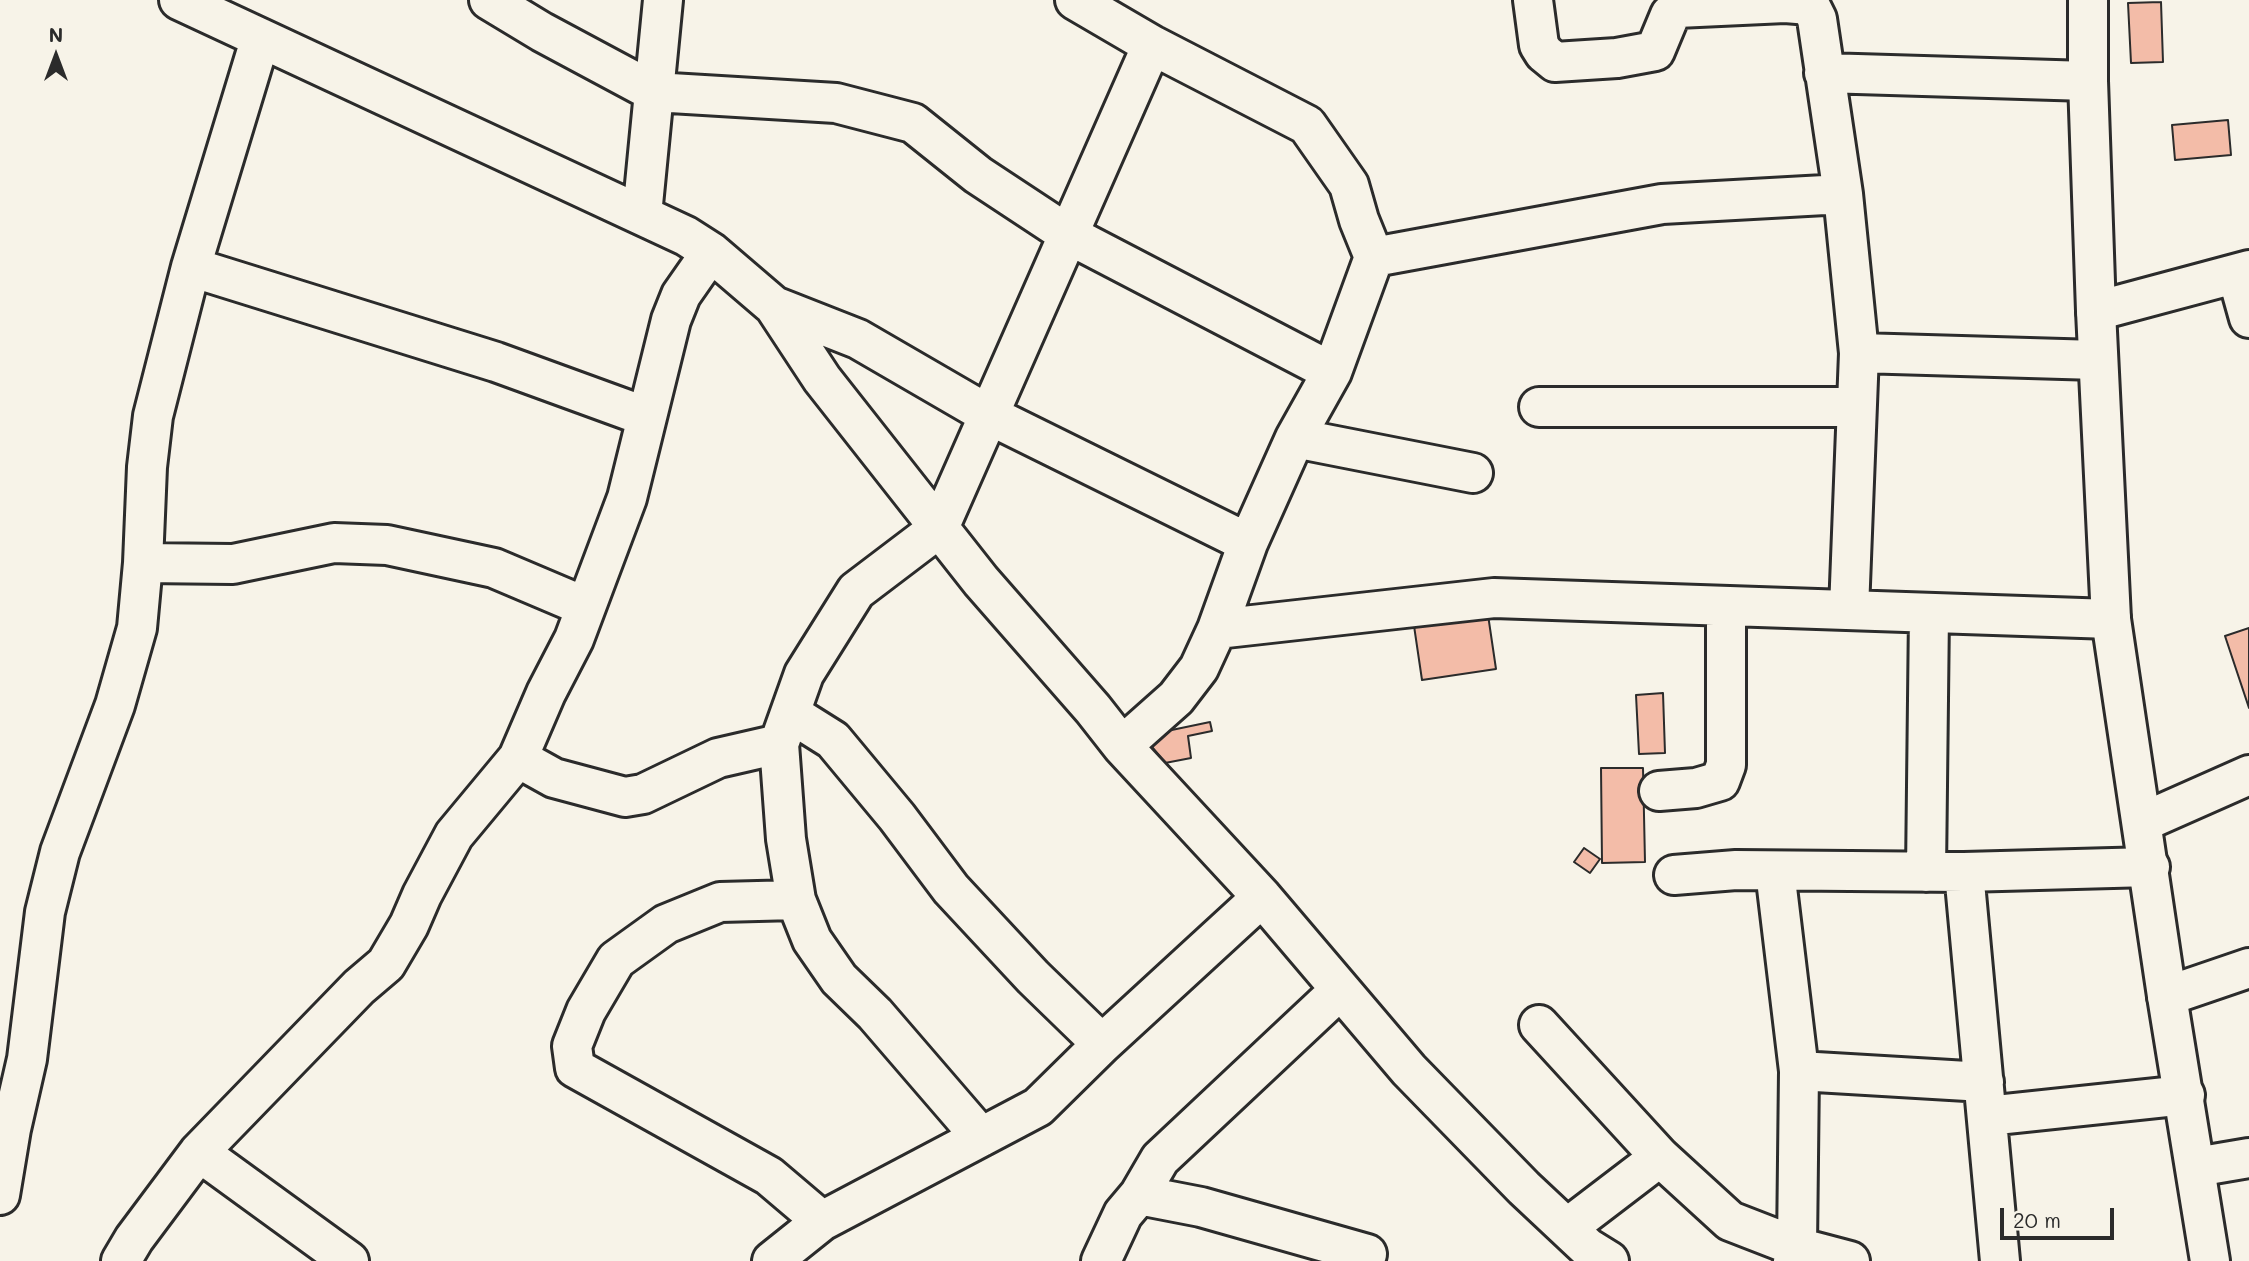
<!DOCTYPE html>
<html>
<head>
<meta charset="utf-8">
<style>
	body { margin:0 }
	#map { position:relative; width:2249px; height:1261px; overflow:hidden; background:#f7f3e8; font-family:Mali,sans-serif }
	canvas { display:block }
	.north { position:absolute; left:21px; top:21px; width:70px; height:70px; -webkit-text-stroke:5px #f7f3e8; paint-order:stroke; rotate:0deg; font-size:19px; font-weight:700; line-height:28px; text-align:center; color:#2b2b2b }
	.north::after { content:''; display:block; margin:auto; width:24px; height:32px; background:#2b2b2b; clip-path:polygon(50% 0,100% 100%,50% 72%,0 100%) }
	.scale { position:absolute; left:2000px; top:1208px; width:114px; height:32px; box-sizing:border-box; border:4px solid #2b2b2b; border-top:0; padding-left:9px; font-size:21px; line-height:24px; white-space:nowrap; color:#2b2b2b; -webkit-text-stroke:5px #f7f3e8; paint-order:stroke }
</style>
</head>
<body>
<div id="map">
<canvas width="2249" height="1261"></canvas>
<div class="north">N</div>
<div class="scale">20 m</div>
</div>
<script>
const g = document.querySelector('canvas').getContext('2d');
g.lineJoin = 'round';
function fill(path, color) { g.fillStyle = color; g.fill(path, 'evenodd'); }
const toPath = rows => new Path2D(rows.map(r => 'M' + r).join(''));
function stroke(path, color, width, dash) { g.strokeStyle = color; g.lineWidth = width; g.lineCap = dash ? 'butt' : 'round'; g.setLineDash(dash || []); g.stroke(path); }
const building = toPath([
	[2161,2,2163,62,2131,63,2128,3,2161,2],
	[2228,120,2231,155,2175,160,2172,125,2228,120],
	[1487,608,1496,669,1422,680,1413,619,1487,608],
	[2249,628,2249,708,2225,636,2249,628],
	[1663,693,1665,753,1639,754,1636,695,1663,693],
	[1210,722,1212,731,1188,736,1191,758,1165,763,1143,736,1210,722],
	[1601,768,1643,768,1645,862,1602,863,1601,768],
	[1584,848,1600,859,1590,873,1574,862,1584,848]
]);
fill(building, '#f3bca8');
stroke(building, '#2b2b2b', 2);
const street = toPath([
	[179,0,686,236,711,252,774,306,822,379,981,581,1093,709,1122,746,1262,897,1409,1070,1524,1188,1588,1248,1609,1261],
	[489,0,542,32,654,92,836,103,913,123,978,175,1069,235,1332,372],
	[1075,0,1152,45,1307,125,1349,185,1359,220,1374,257,1332,372,1295,438,1248,543,1217,629,1199,668,1176,698,1122,746],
	[1533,0,1539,45,1544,53,1555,62,1617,58,1655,51,1670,15,1677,8,1785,3,1810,5,1817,19,1843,194,1859,353,1849,610],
	[1824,73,2088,81],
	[642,215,663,0],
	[1374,257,1662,204,1843,194],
	[191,267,496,362,647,417],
	[2237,275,2249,318],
	[774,306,858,339,989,415,1248,543],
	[2096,311,2249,270],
	[1859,353,2097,360],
	[1539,407,1856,407],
	[1295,438,1473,473],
	[143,563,233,564,334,543,387,545,494,568,586,607],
	[1217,629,1494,598,2111,619],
	[790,713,833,740,897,817,951,889,1033,977,1102,1044],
	[518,758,554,778,625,797,643,794,718,758,779,744],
	[1659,791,1696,788,1720,781,1726,765,1726,606],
	[2143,822,2249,775],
	[1775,871,1799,1071,1797,1247,1793,1261],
	[1926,872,1929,613],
	[1964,872,2000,1261],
	[1674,875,1736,870,1964,872,2150,867],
	[796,900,720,902,666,924,616,960,586,1011,572,1046,575,1068,769,1176,822,1221],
	[2167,996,2249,968],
	[1539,1025,1660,1157,1730,1221,1797,1247,1850,1261],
	[1799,1071,1984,1082],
	[1987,1116,2185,1095],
	[981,1137,875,1014,839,979,812,940,796,900,786,839,779,744,804,674,856,591,939,528,1152,45],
	[199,1152,349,1261],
	[2196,1167,2249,1158],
	[0,1195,11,1129,27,1059,45,912,60,852,115,705,137,628,143,563,147,467,153,416,191,267,260,40],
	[1139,1195,1201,1207,1367,1254],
	[1567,1228,1660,1157],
	[121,1261,134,1239,199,1152,359,987,386,964,409,925,422,895,454,835,518,758,546,693,574,639,627,498,671,320,681,295,711,252],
	[772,1261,822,1221,1038,1107,1102,1044,1262,897],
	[1101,1261,1123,1214,1139,1195,1160,1159,1340,990]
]);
const secondary = toPath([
	[2088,0,2088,81,2096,311,2111,619,2167,996,2210,1261]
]);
stroke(street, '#2b2b2b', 44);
stroke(secondary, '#2b2b2b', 44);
stroke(street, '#f7f3e8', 38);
stroke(secondary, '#f7f3e8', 38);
</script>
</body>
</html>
